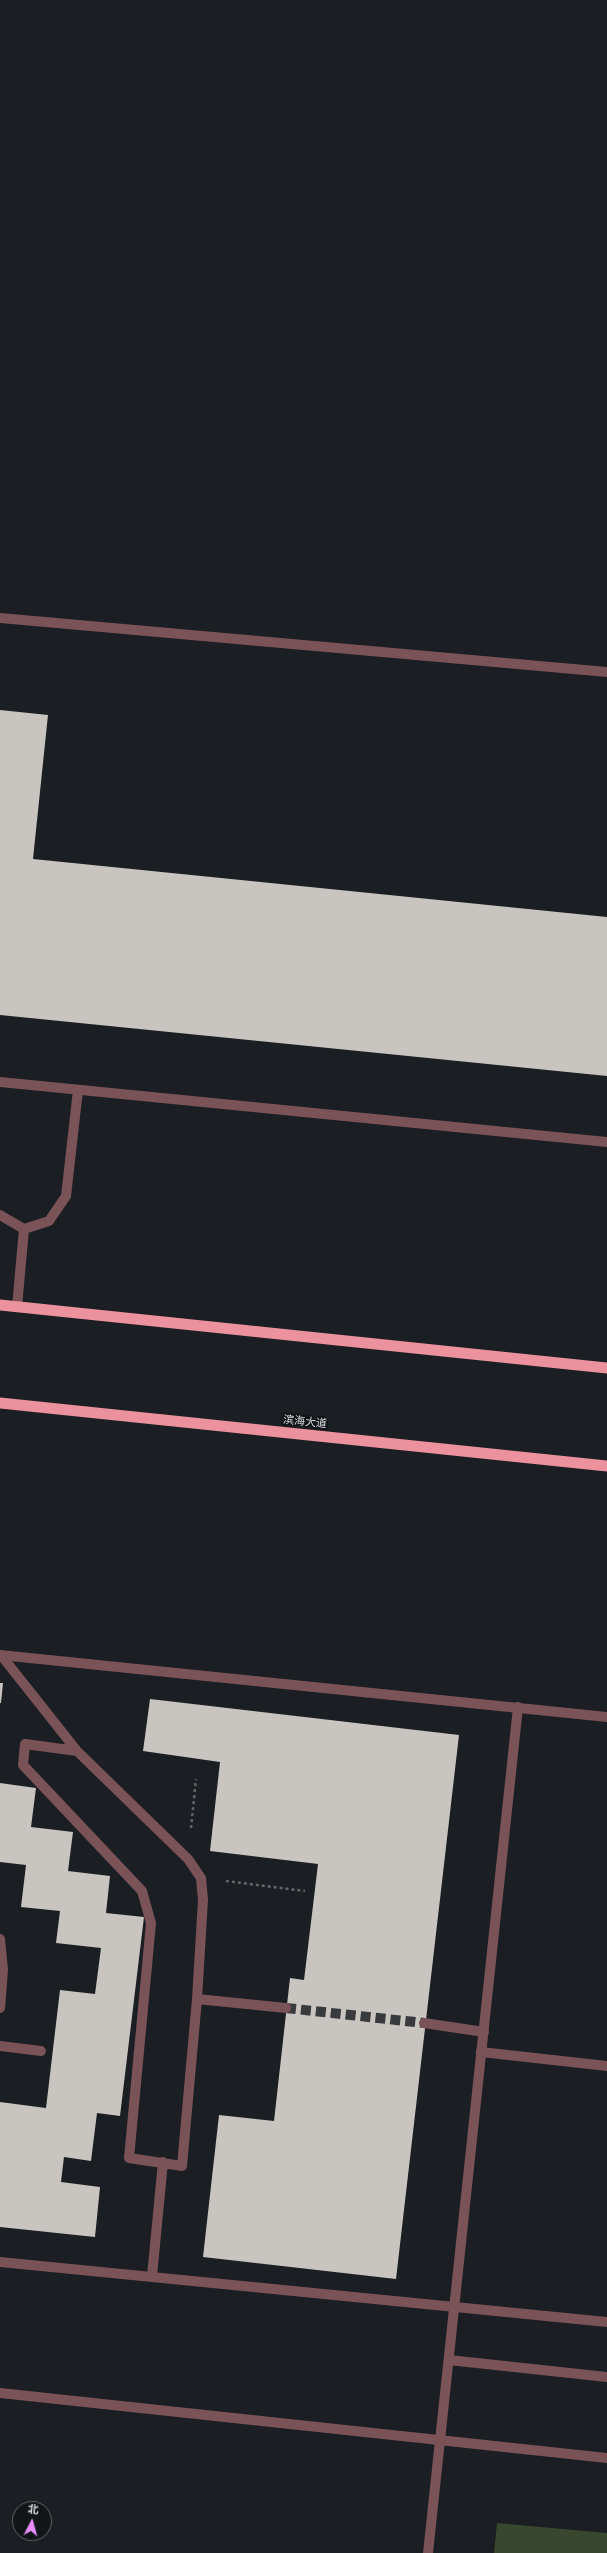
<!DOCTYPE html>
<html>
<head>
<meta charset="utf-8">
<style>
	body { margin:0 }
	#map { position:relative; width:607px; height:2553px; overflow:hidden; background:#1b1e22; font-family:"Work Sans","Noto Sans SC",sans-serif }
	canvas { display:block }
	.north { position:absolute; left:12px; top:2501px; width:40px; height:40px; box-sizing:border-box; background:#121518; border:1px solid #626467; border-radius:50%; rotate:6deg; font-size:11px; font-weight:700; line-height:16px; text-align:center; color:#d9dbde }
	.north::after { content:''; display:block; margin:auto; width:14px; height:18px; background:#e98dfe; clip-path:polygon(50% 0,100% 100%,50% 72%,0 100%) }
</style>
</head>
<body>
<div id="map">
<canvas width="607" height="2553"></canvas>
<div class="north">北</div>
</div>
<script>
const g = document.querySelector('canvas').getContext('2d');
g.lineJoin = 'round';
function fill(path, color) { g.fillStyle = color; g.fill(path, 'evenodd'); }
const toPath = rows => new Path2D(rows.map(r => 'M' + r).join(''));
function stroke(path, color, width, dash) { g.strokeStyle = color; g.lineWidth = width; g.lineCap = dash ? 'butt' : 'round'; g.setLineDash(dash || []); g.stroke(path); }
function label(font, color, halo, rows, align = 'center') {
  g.font = font + ' "Work Sans","Noto Sans SC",sans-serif'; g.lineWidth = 4; g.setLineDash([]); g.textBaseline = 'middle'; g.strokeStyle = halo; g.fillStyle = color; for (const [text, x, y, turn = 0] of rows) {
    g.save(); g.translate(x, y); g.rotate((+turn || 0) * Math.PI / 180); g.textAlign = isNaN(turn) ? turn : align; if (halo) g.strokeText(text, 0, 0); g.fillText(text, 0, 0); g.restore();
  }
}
fill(toPath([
	[497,2523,607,2533,607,2553,494,2553]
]), '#39472f');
fill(toPath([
	[0,710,48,715,33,859,607,917,607,1076,0,1015],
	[0,1683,3,1683,1,1703,0,1703],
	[150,1699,459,1735,396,2279,203,2257,219,2115,274,2121,290,1978,304,1980,318,1864,210,1851,220,1762,143,1751],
	[0,1783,36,1788,31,1827,73,1832,68,1871,110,1876,106,1913,144,1917,120,2116,97,2113,91,2161,64,2157,61,2182,100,2187,95,2237,0,2227,0,2102,46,2108,60,1990,95,1994,101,1948,56,1943,60,1911,21,1907,26,1865,0,1862]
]), '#c8c4bf');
stroke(toPath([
	[286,2008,424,2023]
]), '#383a3e', 10, [10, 5]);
stroke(toPath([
	[191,1828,196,1779],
	[226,1881,305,1891]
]), '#636669', 2.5, [3, 3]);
stroke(toPath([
	[1,1655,77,1751],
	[25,1744,77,1751,188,1859,201,1878,203,1900,197,1999,182,2166,129,2158,151,1923,142,1891,23,1765,25,1744],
	[0,1939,3,1970,0,2008],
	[197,1999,286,2008],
	[424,2023,484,2032],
	[0,2046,41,2051],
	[481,2052,607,2066],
	[152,2276,163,2162]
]), '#7a5358', 10);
stroke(toPath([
	[0,618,607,672],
	[0,1082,607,1142],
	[0,1215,24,1229,49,1221,66,1196,78,1090],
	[17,1307,24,1229],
	[0,1655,607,1717],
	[0,2262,607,2322],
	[449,2360,607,2377],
	[0,2393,607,2458],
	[428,2553,518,1707]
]), '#7a5358', 10);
stroke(toPath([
	[0,1305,607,1368],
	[0,1403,607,1466]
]), '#ec929e', 11);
label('11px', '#d9dbde', '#121518', [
	["滨海大道",305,1422,6]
]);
</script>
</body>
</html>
